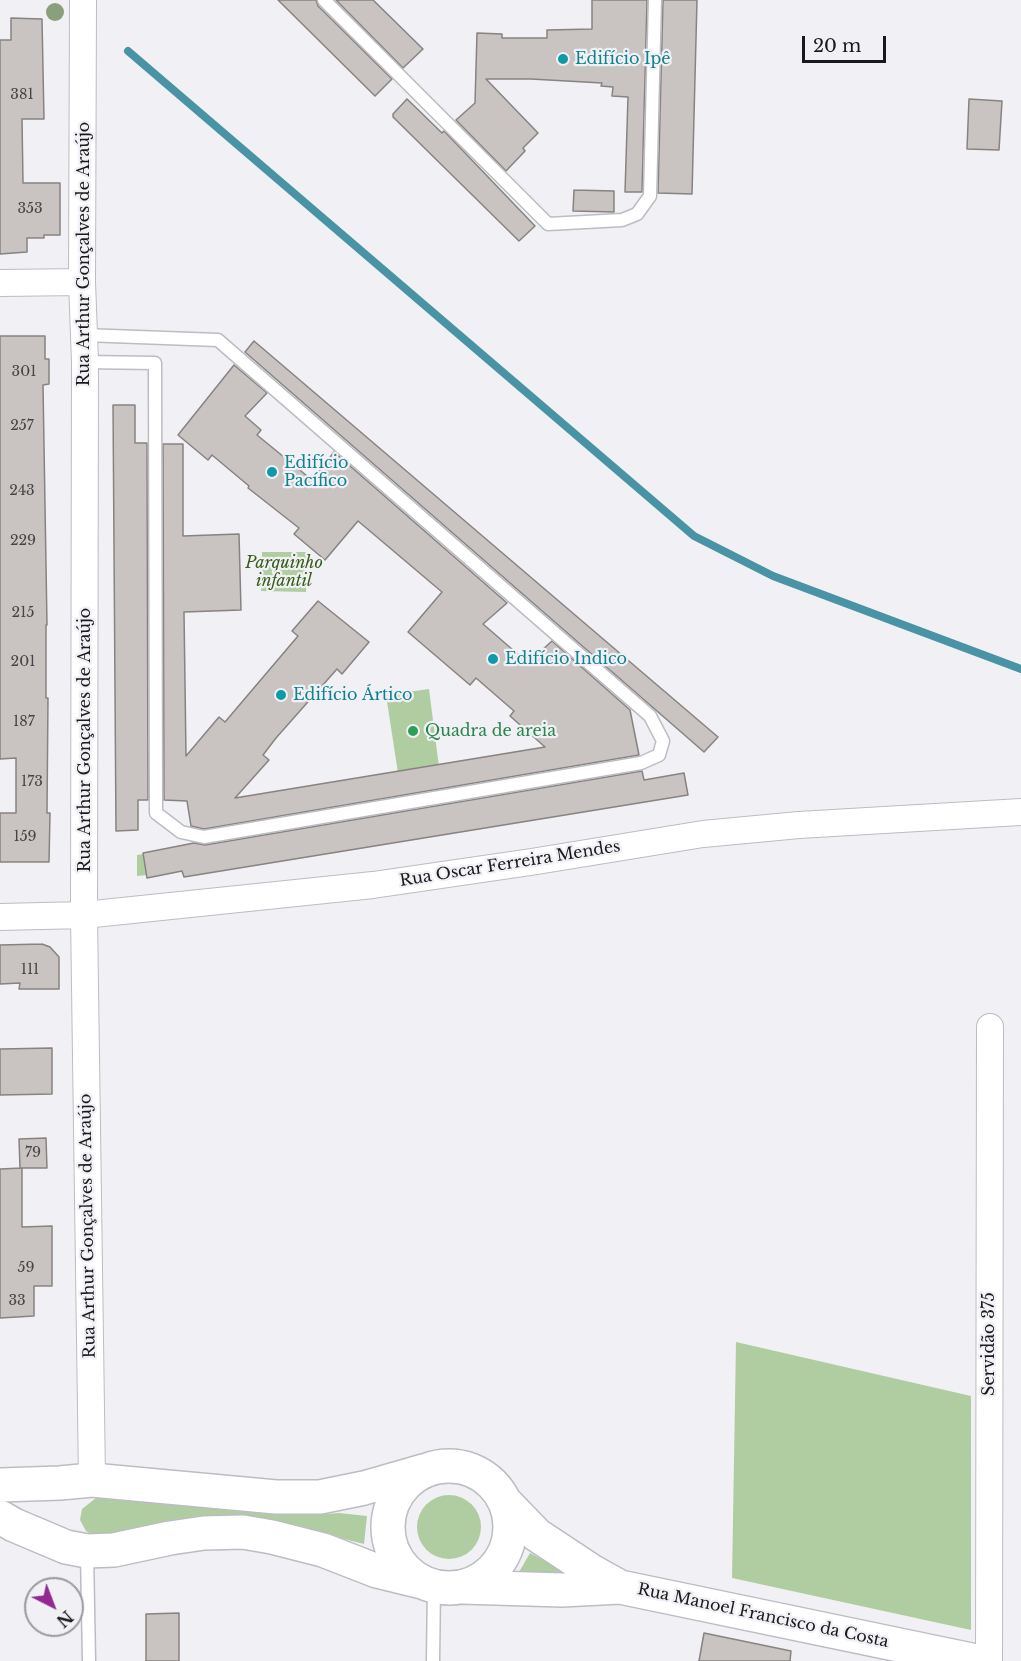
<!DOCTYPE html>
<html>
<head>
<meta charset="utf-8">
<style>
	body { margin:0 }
	#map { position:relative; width:1021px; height:1661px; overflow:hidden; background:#f0f0f5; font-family:"Libre Baskerville",serif }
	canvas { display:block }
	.north { position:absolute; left:24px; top:1577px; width:60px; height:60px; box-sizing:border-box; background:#f0f0f5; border:2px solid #9a9a9e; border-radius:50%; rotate:138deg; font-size:16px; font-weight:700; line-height:24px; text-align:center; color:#1a1a1c }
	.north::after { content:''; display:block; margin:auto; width:21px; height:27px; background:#902a8f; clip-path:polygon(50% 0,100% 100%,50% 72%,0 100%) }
	.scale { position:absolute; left:802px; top:36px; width:84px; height:27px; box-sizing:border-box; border:3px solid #1a1a1c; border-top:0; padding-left:8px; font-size:18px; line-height:21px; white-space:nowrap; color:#1a1a1c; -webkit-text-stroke:4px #f0f0f5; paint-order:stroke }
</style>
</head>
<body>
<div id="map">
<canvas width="1021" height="1661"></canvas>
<div class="north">N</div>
<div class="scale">20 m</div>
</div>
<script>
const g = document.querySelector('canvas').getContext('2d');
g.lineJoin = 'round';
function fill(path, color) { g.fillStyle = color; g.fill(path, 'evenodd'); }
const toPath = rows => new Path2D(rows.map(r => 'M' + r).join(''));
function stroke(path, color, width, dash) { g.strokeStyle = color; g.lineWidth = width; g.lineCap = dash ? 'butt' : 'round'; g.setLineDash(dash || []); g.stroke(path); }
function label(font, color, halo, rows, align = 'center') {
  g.font = font + ' "Libre Baskerville",serif'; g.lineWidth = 4.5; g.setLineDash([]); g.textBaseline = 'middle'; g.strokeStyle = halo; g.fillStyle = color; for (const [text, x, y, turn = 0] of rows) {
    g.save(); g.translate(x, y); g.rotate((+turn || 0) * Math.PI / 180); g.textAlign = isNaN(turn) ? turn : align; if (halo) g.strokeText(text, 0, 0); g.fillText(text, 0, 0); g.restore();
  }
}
fill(toPath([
	[262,552,306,552,306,592,261,591],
	[429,689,439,767,398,773,386,695],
	[166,851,166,873,137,876,137,855],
	[736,1342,971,1396,971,1630,732,1578],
	'417 1527a32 32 0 1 1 64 0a32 32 0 1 1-64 0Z',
	[105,1496,150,1497,313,1515,339,1513,367,1516,364,1544,257,1517,230,1515,105,1536,94,1536,86,1531,80,1520,82,1509,96,1498],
	[530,1553,581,1580,519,1572]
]), '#b0cda1');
stroke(toPath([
	[128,51,694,536,773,576,1021,669]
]), '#4894a4', 8);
const building = toPath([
	[278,0,316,0,318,6,392,79,375,96,278,0],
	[336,0,373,0,423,49,403,68,336,0],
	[592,0,647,0,642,192,625,192,628,97,612,96,613,87,601,86,602,83,531,79,486,79,538,133,523,148,525,151,506,171,456,120,475,103,477,33,502,34,502,38,547,38,547,30,592,29,592,0],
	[663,0,697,0,692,194,658,193,663,0],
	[11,18,42,19,44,119,22,119,23,183,60,183,60,235,44,235,44,238,27,238,27,252,0,254,0,40,11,40,11,18],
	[407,99,442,133,444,131,535,226,519,241,393,117,393,114,407,99],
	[969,99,1002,101,999,150,967,149,969,99],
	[574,190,614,191,614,212,573,211,574,190],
	[0,336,45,336,45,359,49,359,49,384,43,385,47,625,46,625,46,698,48,698,47,813,50,813,49,862,0,862,0,813,16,813,16,758,0,759,0,336],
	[254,341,718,737,704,752,245,352,254,341],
	[234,365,267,393,245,416,261,430,257,435,312,480,334,452,507,603,483,624,528,663,552,641,630,710,639,755,204,829,191,826,187,801,164,800,163,444,183,444,183,536,239,534,241,610,184,612,186,756,219,717,225,722,298,636,292,631,318,601,369,642,342,674,337,669,276,738,263,755,269,760,235,798,545,747,510,716,514,711,476,678,470,685,408,632,442,592,358,521,325,560,294,534,299,528,248,488,249,486,212,455,208,460,178,435,234,365],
	[113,405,135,405,135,443,147,443,148,800,138,800,138,830,116,831,113,405],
	[642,771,644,780,684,773,688,795,184,877,182,871,147,878,143,853,194,843,205,845,642,771],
	[42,944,50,947,59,957,59,989,19,989,20,983,0,984,0,945,42,944],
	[52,1048,52,1094,0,1095,0,1049,52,1048],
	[46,1138,47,1168,20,1168,19,1139,46,1138],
	[22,1168,22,1227,52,1226,52,1286,34,1286,34,1316,0,1318,0,1169,22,1168],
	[179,1613,179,1661,146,1661,146,1614,179,1613],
	[704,1633,791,1651,790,1661,699,1661,704,1633]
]);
fill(building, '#c9c3c1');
stroke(building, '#888381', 1.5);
const lane = toPath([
	[324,0,548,224,622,220,637,214,650,196,655,0],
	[84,335,218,340,650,716,663,741,659,755,641,763,204,837,181,832,156,813,155,363,85,362],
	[87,1552,89,1661],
	[433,1661,434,1586]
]);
const street = toPath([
	[83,0,82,282,85,362,84,915,92,1480],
	[0,283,82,282],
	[0,917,84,915,373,885,531,862,703,834,799,825,1021,812],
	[989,1661,990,1027]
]);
const secondary = toPath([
	'388 1527a61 61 0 1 1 122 0a61 61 0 1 1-122 0Z',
	[0,1485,60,1483,92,1480,276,1497,320,1497,364,1488,423,1471],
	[506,1503,537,1535,593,1572,620,1587],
	[0,1517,14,1525,66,1547,87,1551,114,1550,170,1538,204,1533,243,1532,272,1537,323,1550,377,1571,422,1582],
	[462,1587,562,1590,620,1587,976,1661]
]);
stroke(lane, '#bcbdc2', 15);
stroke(street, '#bcbdc2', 28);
stroke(secondary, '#bcbdc2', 36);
stroke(lane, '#fff', 12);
stroke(street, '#fff', 26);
stroke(secondary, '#fff', 33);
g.fillStyle = '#8a9f7b';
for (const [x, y] of [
	[55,12]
]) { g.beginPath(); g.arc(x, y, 9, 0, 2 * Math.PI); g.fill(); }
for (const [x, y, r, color] of [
	[563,59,6,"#0f9aa8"],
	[272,472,6,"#0f9aa8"],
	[493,659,6,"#0f9aa8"],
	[281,695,6,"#0f9aa8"],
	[413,731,6,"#2e9e5b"]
]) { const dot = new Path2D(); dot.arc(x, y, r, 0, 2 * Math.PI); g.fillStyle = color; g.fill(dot); stroke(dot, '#f0f0f5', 2); }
label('14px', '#464445', null, [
	["381",22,95],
	["353",30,209],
	["301",24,372],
	["257",22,426],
	["243",22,491],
	["229",23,541],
	["215",23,613],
	["201",23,662],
	["187",24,722],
	["173",32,782],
	["159",25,837],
	["111",30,970],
	["79",33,1153],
	["59",26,1268],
	["33",17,1301]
]);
label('16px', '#0d838f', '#f0f0f5', [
	["Edifício Ipê",575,59],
	["Edifício",284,463],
	["Pacífico",284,481],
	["Edifício Indico",505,659],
	["Edifício Ártico",293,695]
], 'left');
label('16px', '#1a1a1c', '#f0f0f5', [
	["Rua Arthur Gonçalves de Araújo",84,254,-90],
	["Rua Arthur Gonçalves de Araújo",85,740,-90],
	["Rua Oscar Ferreira Mendes",510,864,-9],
	["Rua Arthur Gonçalves de Araújo",88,1226,-91],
	["Servidão 375",989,1344,-90],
	["Rua Manoel Francisco da Costa",763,1616,12]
]);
label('italic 16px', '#365d18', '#f0f0f5', [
	["Parquinho",284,563],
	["infantil",284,581]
]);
label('16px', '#27864d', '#f0f0f5', [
	["Quadra de areia",425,731]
], 'left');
</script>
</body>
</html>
